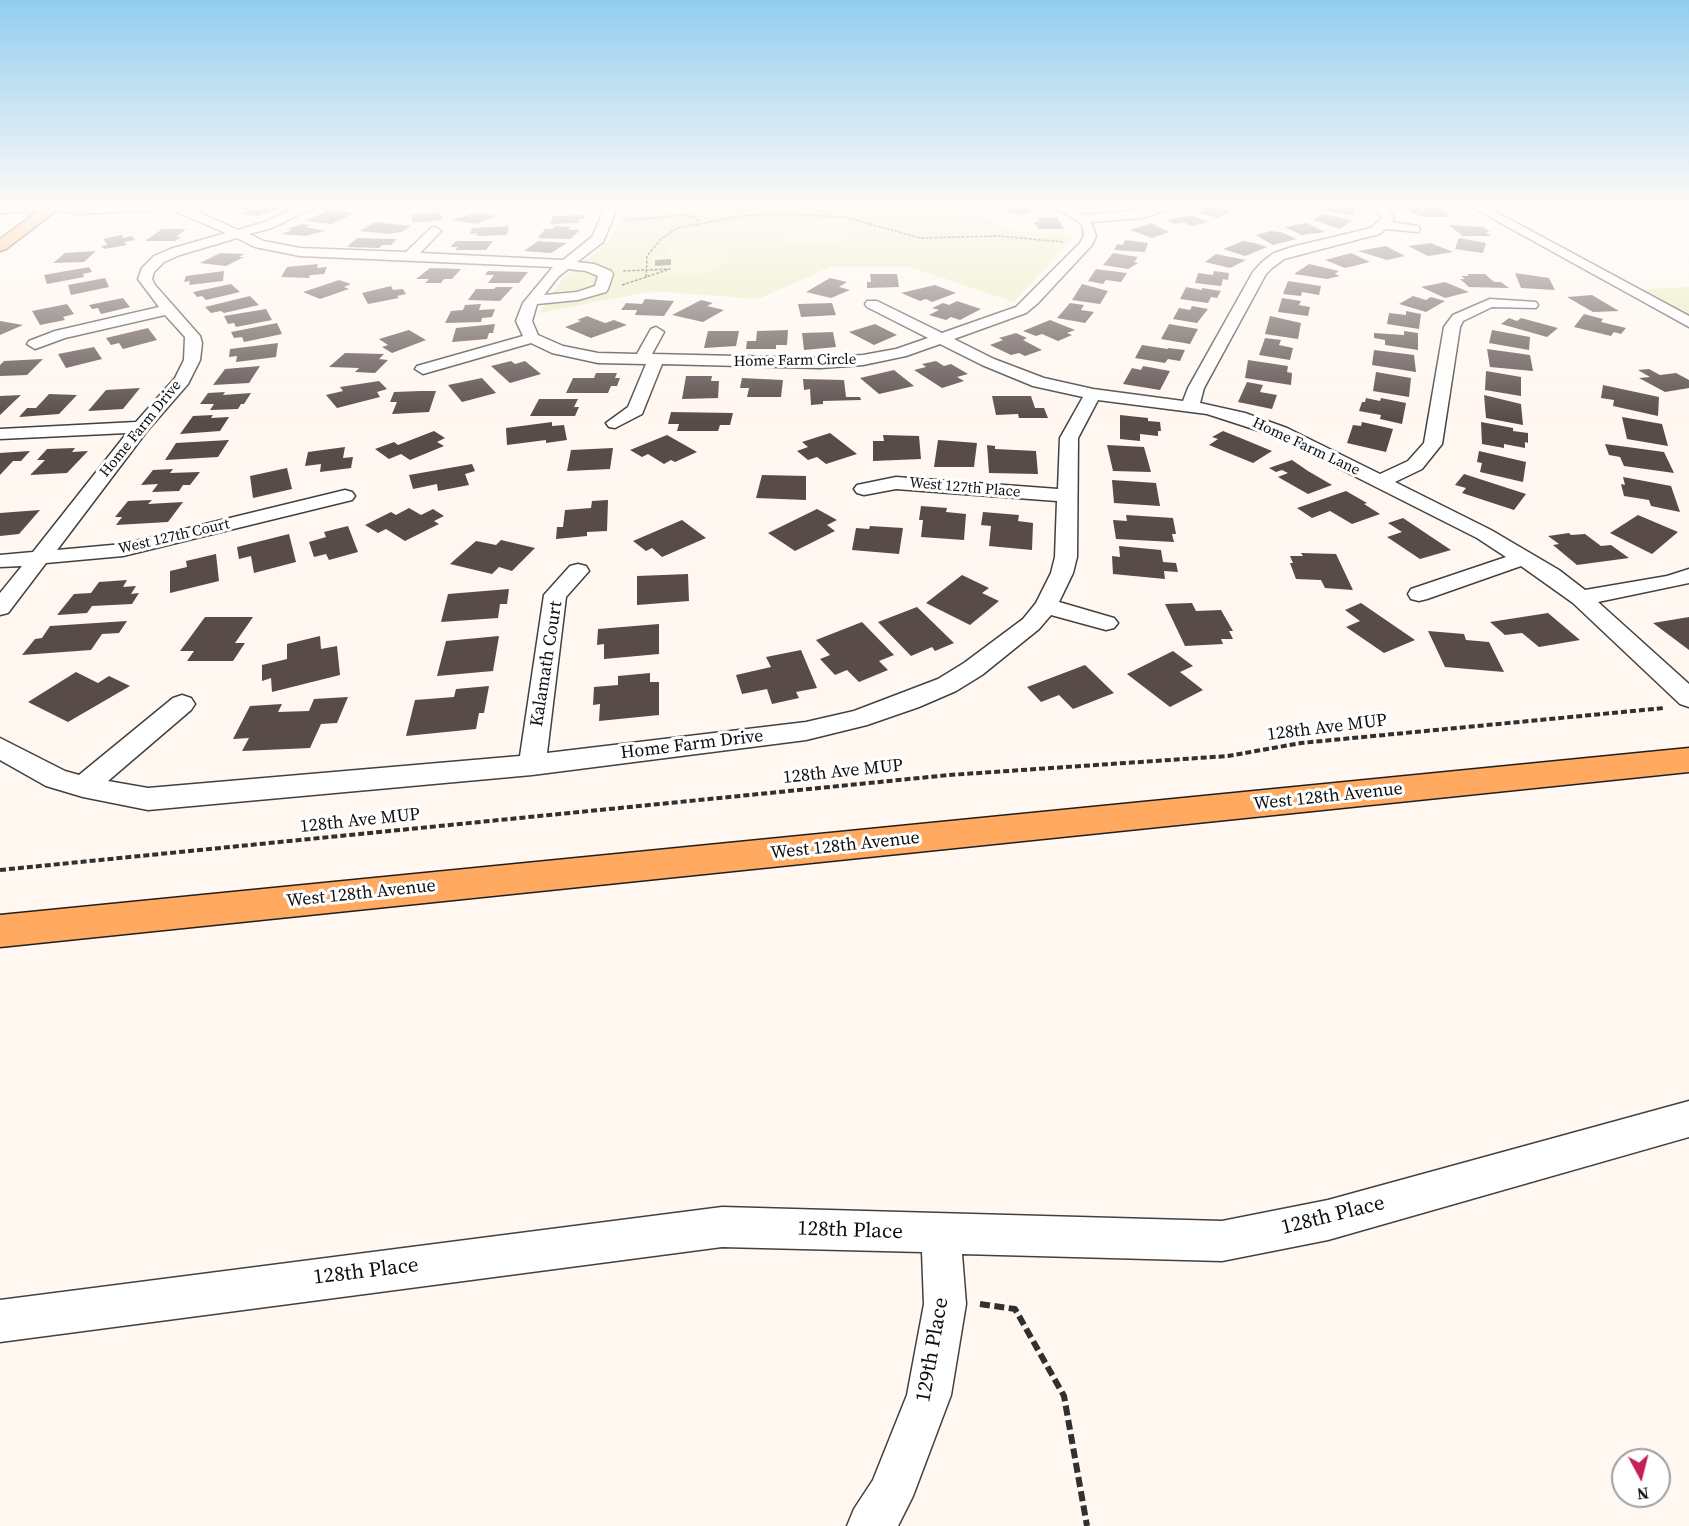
<!DOCTYPE html>
<html>
<head>
<meta charset="utf-8">
<style>
	body { margin:0 }
	#map { position:relative; width:1689px; height:1526px; overflow:hidden; background:#fff7f0; font-family:"Source Serif 4",serif }
	canvas { display:block }
	.north { position:absolute; left:1611px; top:1448px; width:60px; height:60px; box-sizing:border-box; background:#fff; border:2px solid #9f9f9f; border-radius:50%; rotate:173deg; font-size:16px; font-weight:700; line-height:24px; text-align:center; color:#0e0e0e }
	.north::after { content:''; display:block; margin:auto; width:21px; height:27px; background:#c61f58; clip-path:polygon(50% 0,100% 100%,50% 72%,0 100%) }
</style>
</head>
<body>
<div id="map">
<canvas width="1689" height="1526"></canvas>
<div class="north">N</div>
</div>
<script>
const g = document.querySelector('canvas').getContext('2d');
g.lineJoin = 'round';
function fill(path, color) { g.fillStyle = color; g.fill(path, 'evenodd'); }
const toPath = rows => new Path2D(rows.map(r => 'M' + r).join(''));
function stroke(path, color, width, dash) { g.strokeStyle = color; g.lineWidth = width; g.lineCap = dash ? 'butt' : 'round'; g.setLineDash(dash || []); g.stroke(path); }
function label(font, color, halo, rows, align = 'center') {
  g.font = font + ' "Source Serif 4",serif'; g.lineWidth = 6; g.setLineDash([]); g.textBaseline = 'middle'; g.strokeStyle = halo; g.fillStyle = color; for (const [text, x, y, turn = 0] of rows) {
    g.save(); g.translate(x, y); g.rotate((+turn || 0) * Math.PI / 180); g.textAlign = isNaN(turn) ? turn : align; if (halo) g.strokeText(text, 0, 0); g.fillText(text, 0, 0); g.restore();
  }
}
fill(toPath([
	[746,206,824,206,987,218,1010,230,1076,235,1014,302,910,267,830,267,758,299,653,291,539,313,564,277,609,241,622,216],
	[1689,287,1689,322,1630,290]
]), '#e2ecb7');
fill(toPath([
	[833,219,841,221,848,241,794,245,786,243,781,224,786,221],
	[705,245,728,253,729,263,707,272,671,274,669,266,651,267,651,256,666,256,668,247]
]), '#f0f2c9');
fill(toPath([
	[1007,206,1024,206,1038,209,1024,215,1007,211,1012,208],
	[1204,206,1213,206,1230,212,1218,218,1197,213,1203,210,1199,209],
	[1329,206,1354,206,1355,215,1329,212],
	[248,207,261,209,266,207,281,208,258,216,241,214,249,210,243,210],
	[1406,208,1442,208,1451,214,1447,214,1451,217,1425,217,1414,214],
	[329,210,355,213,332,224,305,221],
	[439,212,443,220,413,223,411,215],
	[478,212,496,216,476,224,452,220],
	[1323,214,1352,220,1340,229,1313,220],
	[585,215,584,219,579,219,578,223,550,224,553,216],
	[1191,215,1209,222,1192,226,1184,222,1175,224,1166,220],
	[1057,217,1064,229,1039,229,1033,222,1039,222,1037,218],
	[375,222,411,226,401,232,389,234,360,231],
	[1151,223,1169,232,1152,238,1130,230],
	[1307,223,1325,232,1302,235,1284,227],
	[301,224,310,225,306,227,325,231,305,236,282,234,292,230,287,229],
	[1449,225,1483,227,1490,232,1486,232,1491,236,1463,236],
	[509,226,507,235,477,236,477,233,470,234,472,228],
	[555,226,571,227,568,230,580,230,570,239,538,238,545,229,553,229],
	[162,229,186,229,176,237,181,237,175,241,145,241],
	[1271,231,1281,232,1297,239,1273,245,1256,235],
	[122,235,123,238,132,236,135,240,124,242,127,245,104,249,101,246,108,245,103,239],
	[357,238,397,239,391,245,382,245,379,248,347,247],
	[1459,238,1486,243,1483,253,1455,249],
	[1125,240,1148,243,1145,252,1114,250,1117,244,1123,245],
	[456,241,493,241,486,250,455,250,458,247,450,247],
	[538,241,567,243,551,253,524,251],
	[1243,241,1255,243,1267,247,1245,256,1223,249],
	[1431,243,1453,252,1428,256,1408,246],
	[1386,246,1405,256,1387,260,1358,251],
	[96,251,84,262,53,263,65,253],
	[220,253,244,254,239,257,244,257,226,266,200,263],
	[1113,253,1138,257,1134,262,1138,263,1128,269,1103,265],
	[1351,253,1370,262,1345,268,1325,260],
	[1216,254,1246,260,1230,268,1205,262],
	[671,259,671,265,655,266,655,260],
	[318,264,317,268,327,267,324,274,310,275,309,278,281,277,287,267],
	[1309,264,1339,271,1335,274,1340,276,1327,279,1294,274],
	[89,267,92,272,83,274,84,277,47,284,44,275],
	[430,268,461,269,452,279,444,279,441,283,425,283,429,279,416,279],
	[1096,269,1127,273,1121,282,1106,280,1103,284,1088,281],
	[224,271,223,281,189,285,190,281,184,282,186,276],
	[488,271,528,272,519,283,488,283,494,275,485,275],
	[1214,271,1229,273,1228,280,1223,279,1221,286,1195,283,1198,273,1213,275],
	[1515,273,1549,278,1555,290,1521,288],
	[870,274,897,274,899,287,867,288,867,282,871,282],
	[1467,274,1485,274,1494,282,1501,282,1509,288,1469,287,1460,279,1465,279,1461,276,1469,276],
	[105,278,109,287,71,295,68,285],
	[830,278,847,282,839,287,850,290,831,298,806,292],
	[339,280,351,284,344,287,349,289,320,299,303,292],
	[1288,281,1321,286,1319,295,1302,292,1301,296,1283,294],
	[1445,282,1469,292,1445,298,1421,287],
	[231,284,240,292,206,300,202,296,197,297,193,292],
	[1082,284,1108,291,1100,304,1072,300],
	[935,285,956,293,932,302,926,299,920,301,901,293],
	[391,286,393,290,403,289,406,294,397,296,399,298,368,304,362,293],
	[496,287,513,287,500,301,468,300,476,289,494,289],
	[1186,287,1202,290,1202,288,1221,291,1217,298,1211,297,1208,303,1180,299],
	[1592,295,1619,311,1593,312,1567,297],
	[250,296,259,305,224,313,221,311,211,313,205,307],
	[1413,296,1426,300,1431,297,1445,301,1426,312,1399,304],
	[123,298,130,307,101,314,98,308,92,309,89,305],
	[1282,298,1301,301,1299,305,1310,307,1308,316,1278,312],
	[645,299,674,301,664,316,635,315,637,310,621,310,626,303,642,304],
	[701,300,713,303,707,306,724,310,703,322,672,315],
	[957,301,981,309,960,320,951,317,946,320,929,315,939,310,932,308,943,303,949,305],
	[832,303,836,315,801,317,798,304],
	[1070,303,1084,305,1081,310,1094,312,1085,323,1057,318],
	[67,304,74,314,63,317,65,320,40,325,32,311],
	[481,304,479,310,495,309,492,317,482,318,481,322,445,323,451,311,463,310,465,305],
	[1192,306,1208,309,1197,323,1173,319,1179,308,1190,310],
	[266,309,272,320,236,327,234,323,228,324,224,316],
	[1406,311,1421,314,1419,329,1387,324,1389,313,1406,315],
	[1584,314,1603,319,1601,322,1626,328,1621,334,1614,332,1611,336,1574,327],
	[587,316,605,323,614,320,627,325,591,338,565,327,581,321,577,320],
	[1270,316,1301,323,1298,339,1265,334],
	[1509,318,1517,321,1521,318,1558,328,1547,337,1501,324],
	[1050,320,1075,330,1067,333,1072,335,1058,341,1042,334,1036,336,1023,331],
	[0,321,23,325,0,335],
	[277,323,282,334,244,342,242,337,234,338,231,332],
	[495,324,493,333,489,333,487,339,452,342,456,328],
	[875,324,897,335,874,345,849,332],
	[1169,324,1198,329,1190,344,1161,339],
	[148,328,157,340,123,349,119,343,111,345,106,338],
	[409,330,426,340,392,353,382,347,388,345,379,339],
	[788,330,787,345,776,345,776,349,746,349,747,341,756,341,757,331],
	[1492,330,1530,337,1529,350,1489,343],
	[708,331,739,331,736,346,704,348],
	[1404,331,1418,333,1418,350,1385,345,1385,340,1374,338,1374,333,1404,335],
	[833,332,836,347,804,350,802,333],
	[1016,333,1027,338,1023,340,1042,350,1025,356,1019,353,1011,355,990,345,1003,340,999,338],
	[1265,338,1281,340,1279,345,1293,348,1290,360,1259,355],
	[278,343,276,357,236,362,237,356,229,357,230,349],
	[1142,345,1168,349,1168,348,1185,350,1180,361,1168,359,1165,363,1135,358],
	[94,347,102,359,66,368,58,354],
	[1487,349,1530,355,1533,371,1490,367],
	[1374,350,1414,355,1416,372,1372,365],
	[345,353,384,354,379,359,388,360,375,373,355,372,359,368,329,367],
	[43,359,27,375,0,376,0,365,4,361],
	[1248,360,1288,366,1287,372,1292,373,1291,385,1245,378],
	[511,361,515,364,525,361,541,374,510,383,491,366],
	[936,361,944,366,951,364,968,374,957,377,964,381,942,388,914,370,926,367,922,364],
	[260,366,249,383,213,385,225,369],
	[1143,366,1170,371,1160,390,1123,384,1132,368,1141,370],
	[1649,369,1660,375,1676,373,1689,380,1689,388,1665,392,1639,378,1650,377,1638,370],
	[894,370,914,386,879,394,860,378],
	[1486,371,1521,377,1521,396,1485,390],
	[1376,372,1411,378,1409,397,1373,391],
	[596,373,617,373,615,378,620,378,617,386,611,386,608,393,566,393,573,378,594,378],
	[686,376,712,376,711,381,719,381,718,398,682,399],
	[482,378,496,393,462,402,448,385],
	[742,378,783,380,781,397,747,397,749,388,740,388],
	[803,379,844,380,846,397,860,397,861,400,823,401,823,404,811,405,810,389,804,390],
	[379,381,387,389,377,392,380,397,337,408,326,395,343,391,340,387],
	[1247,382,1263,385,1260,392,1277,395,1272,409,1238,402],
	[1603,385,1659,397,1658,416,1613,406,1614,400,1601,398],
	[140,388,123,409,88,411,106,390],
	[420,391,436,391,429,412,392,414,397,402,390,402,394,392],
	[225,392,223,395,251,393,244,404,241,404,238,409,210,410,214,404,200,404,208,393],
	[49,394,77,395,59,414,19,417,27,408,36,408],
	[21,395,0,415,0,396],
	[1484,395,1521,404,1523,425,1486,418],
	[992,396,1031,396,1035,408,1044,408,1048,418,1019,418,1018,414,996,415],
	[1366,398,1380,401,1381,398,1406,403,1402,424,1380,419,1381,415,1359,411,1362,402,1365,402],
	[539,399,578,399,574,407,579,407,575,416,530,416],
	[671,412,733,413,730,425,720,425,718,431,677,431,679,424,668,424],
	[213,415,211,418,229,417,220,431,180,434,193,416],
	[1120,415,1148,418,1148,421,1160,422,1161,431,1158,431,1158,436,1140,434,1140,441,1120,439],
	[1622,417,1662,424,1668,446,1627,439],
	[552,422,552,426,564,425,567,440,546,443,546,440,507,445,506,428],
	[1362,422,1393,429,1386,452,1347,443,1353,425,1361,426],
	[1481,422,1513,428,1513,431,1528,433,1528,443,1525,442,1525,448,1504,444,1504,448,1482,444],
	[434,431,445,438,437,442,444,446,410,460,401,454,389,459,375,449,394,442,398,445],
	[1223,431,1243,439,1272,451,1253,463,1209,445,1218,439,1212,437],
	[830,433,857,454,826,464,817,457,808,460,797,451,808,447,802,442],
	[667,435,697,452,675,462,671,460,664,464,648,454,642,457,630,450],
	[883,435,919,436,921,459,873,461,873,441,884,441],
	[229,440,218,457,165,460,176,443],
	[938,440,977,443,974,467,934,467],
	[1605,444,1664,452,1674,473,1624,466,1620,457,1609,455],
	[987,445,995,446,995,449,1036,451,1038,474,989,473],
	[1107,445,1144,447,1151,472,1113,471],
	[345,447,343,458,353,457,351,468,320,472,321,464,305,466,308,452],
	[75,448,72,452,88,451,67,473,30,475,45,460,37,460,47,449],
	[613,448,610,469,567,471,571,450],
	[30,451,21,461,13,461,0,475,0,453],
	[1479,451,1526,462,1523,482,1480,472,1482,463,1477,462],
	[1292,460,1308,471,1332,485,1308,494,1278,477,1288,473,1282,470,1276,472,1269,468],
	[472,464,475,471,465,474,469,485,438,491,437,484,413,489,409,475],
	[287,468,292,489,253,498,250,476],
	[173,469,170,473,200,472,190,485,183,485,179,491,152,492,158,484,141,485,153,470],
	[1464,474,1526,494,1514,510,1462,493,1466,488,1455,485],
	[762,475,806,476,806,500,756,498],
	[1623,477,1671,486,1680,512,1651,506,1649,500,1624,496,1621,484,1625,485],
	[1112,480,1156,483,1160,506,1114,503],
	[1346,491,1367,503,1364,504,1380,514,1352,524,1330,511,1312,518,1297,508],
	[152,500,148,504,183,502,168,522,116,525,122,517,115,517,128,501],
	[608,500,607,531,587,532,587,536,556,539,557,527,563,527,565,510,591,508,592,501],
	[921,506,947,508,946,512,966,514,964,540,921,537,923,520,919,520],
	[409,508,421,515,433,509,444,516,434,521,439,524,405,541,386,529,378,533,365,525,391,512,396,515],
	[817,509,837,520,827,525,835,531,795,551,768,533],
	[40,510,19,534,0,536,0,513],
	[983,512,1019,515,1018,521,1033,523,1032,550,989,546,991,526,981,525],
	[1126,515,1173,518,1176,534,1172,534,1174,542,1116,539,1113,520,1127,521],
	[1638,515,1678,532,1652,554,1610,533],
	[1403,518,1451,550,1420,559,1387,537,1402,532,1388,523],
	[682,520,706,538,662,557,652,548,646,551,633,541],
	[348,526,358,552,329,560,326,554,314,557,309,542,326,537,324,532],
	[870,526,903,528,899,554,852,550,856,528,869,529],
	[1569,533,1571,535,1585,534,1601,546,1611,545,1629,558,1577,565,1553,545,1559,544,1548,536],
	[289,534,296,562,254,573,251,556,239,559,237,547],
	[501,540,535,548,512,571,499,567,492,574,450,564,476,541,496,545],
	[1119,546,1161,550,1163,562,1176,563,1178,572,1164,571,1165,579,1113,574,1112,556,1120,557],
	[1301,553,1336,554,1353,590,1325,588,1321,580,1296,579,1290,563,1293,563,1290,556,1303,556],
	[216,554,219,581,170,593,170,571,187,567,186,561],
	[688,574,689,601,637,605,637,576],
	[962,575,989,588,982,593,999,601,970,625,926,603],
	[127,580,123,587,136,586,131,594,139,593,132,604,92,606,87,613,57,615,74,594,91,593,99,582],
	[509,589,507,604,500,604,498,618,441,622,448,594],
	[1192,603,1196,611,1221,610,1233,631,1229,631,1233,639,1221,639,1223,644,1185,646,1165,604],
	[1361,603,1415,640,1384,653,1346,627,1360,621,1345,610],
	[917,607,954,643,935,651,932,647,911,656,878,622],
	[1548,613,1580,640,1539,647,1522,633,1505,635,1490,622],
	[205,617,253,617,235,643,245,643,233,661,187,661,194,651,180,651],
	[1689,617,1689,650,1653,623],
	[127,621,119,633,102,634,91,650,22,655,35,639,42,638,50,626],
	[862,622,894,655,879,661,888,670,859,682,847,670,835,675,820,659,830,655,816,640],
	[659,624,659,654,604,659,604,644,597,645,598,629],
	[1428,631,1464,634,1466,640,1489,642,1504,672,1445,667],
	[320,636,321,649,337,646,340,675,272,692,271,678,262,681,262,665,287,659,287,644],
	[499,636,493,671,437,676,446,641],
	[801,650,817,688,796,692,799,698,772,704,767,689,742,694,736,675,771,667,766,657],
	[1173,651,1193,666,1180,672,1203,690,1170,707,1127,674],
	[1085,665,1114,693,1073,709,1059,695,1041,702,1027,687],
	[76,672,98,683,109,676,130,686,68,722,28,702],
	[650,673,650,682,659,682,659,715,599,721,600,704,593,705,594,687,618,685,618,676],
	[489,686,484,713,479,713,476,729,406,736,415,700,454,697,456,689],
	[348,697,337,723,321,724,310,748,242,751,249,738,233,739,250,706,282,704,278,712,309,711,314,699]
]), '#584b4a');
const minor = toPath([
	[0,206,163,206,157,210,78,214,56,210,0,213,0,206],
	[163,206,182,206,193,209,238,230,264,222,301,206,317,206,272,228,249,234,264,241,300,248,406,252,431,228,435,227,441,231,420,253,563,260,592,237,606,206,618,206,603,242,577,262,594,264,611,271,613,274,608,289,606,292,578,300,537,304,532,321,538,335,563,346,598,353,637,354,651,329,656,327,664,332,652,354,820,358,863,355,896,349,928,338,867,307,865,304,867,301,877,301,942,333,1016,307,1080,243,1084,236,1083,228,1079,222,1052,206,1067,206,1085,215,1140,210,1156,206,1175,206,1173,209,1141,218,1091,222,1096,236,1092,245,1038,303,1026,313,954,339,994,359,1044,378,1093,389,1183,401,1188,388,1253,272,1262,262,1274,253,1292,247,1371,228,1382,218,1373,206,1385,206,1394,218,1392,222,1418,226,1420,229,1418,232,1386,229,1379,234,1284,259,1272,268,1266,274,1204,388,1200,403,1245,413,1287,428,1380,474,1408,461,1424,443,1444,327,1453,315,1490,299,1536,302,1538,305,1536,308,1492,307,1463,321,1460,327,1442,444,1422,469,1395,482,1491,530,1559,570,1585,590,1667,576,1689,569,1689,583,1598,602,1689,684,1689,707,1680,704,1573,603,1521,566,1427,599,1419,601,1411,599,1408,594,1411,589,1506,557,1477,538,1275,436,1207,414,1098,400,1078,438,1077,557,1073,573,1059,602,1114,618,1118,623,1114,628,1106,630,1051,615,1039,629,982,675,956,691,919,707,867,725,806,740,532,775,148,810,83,797,46,786,0,760,0,738,65,771,79,775,173,698,182,695,191,698,195,704,191,710,108,781,148,788,520,756,544,595,570,566,578,564,586,566,589,571,566,597,547,753,806,722,854,711,938,679,964,663,1023,619,1036,603,1051,573,1055,557,1057,501,896,489,864,495,857,493,854,489,857,485,896,477,1058,489,1060,438,1083,397,1033,386,982,365,940,344,906,356,863,365,820,368,662,364,642,414,615,428,609,427,606,423,628,407,646,364,598,363,552,353,531,343,423,374,415,369,417,366,523,336,516,321,523,303,553,267,300,256,255,247,237,238,180,255,164,262,154,272,152,279,155,285,200,336,202,343,200,360,188,384,147,431,57,550,123,544,345,490,352,492,355,496,352,500,123,556,46,563,8,613,0,615,0,593,22,566,0,567,0,555,33,552,127,433,0,439,0,429,136,422,175,378,184,360,185,337,165,315,65,338,35,349,27,344,29,341,55,331,159,307,138,279,142,268,154,256,170,249,226,233,163,206],
	[568,269,586,271,598,276,595,286,577,292,544,295,558,277,568,269],
	[1470,206,1485,206,1689,316,1689,327,1470,206],
	[1689,1101,1689,1137,1328,1240,1222,1261,962,1254,966,1304,951,1395,913,1496,898,1526,847,1526,854,1509,873,1480,907,1395,924,1304,922,1252,722,1247,0,1342,0,1300,722,1207,1222,1221,1328,1200,1689,1101]
]);
const major = toPath([
	[0,206,9,206,2,210,0,210,0,206],
	[45,206,62,206,6,249,0,251,0,239,45,206],
	[1689,748,1689,772,0,947,0,915,1689,748]
]);
stroke(minor, '#414141', 3);
stroke(major, '#1f1f1f', 3);
stroke(toPath([
	[626,220,686,215,694,217,699,222],
	[646,277,647,256,661,239,677,228,741,216,779,214,845,217,920,238,999,236,1063,242],
	[622,285,670,269,623,271]
]), '#303030', 1.5, [3, 1.5]);
stroke(toPath([
	[0,870,949,775,1228,756,1301,743,1664,708]
]), '#303030', 4, [6, 3]);
stroke(toPath([
	[980,1304,1015,1309,1064,1396,1087,1526]
]), '#303030', 6, [10, 4.5]);
fill(minor, '#fff');
fill(major, '#ffaa60');
const sky = g.createLinearGradient(0, 0, 0, 420);
sky.addColorStop(0, '#92cdef');
sky.addColorStop(0.49, '#fffbf8');
sky.addColorStop(1, '#fffbf800');
g.fillStyle = sky;
g.fillRect(0, 0, 1689, 420);
label('15px', '#0e0e0e', '#fff', [
	["Home Farm Circle",795,361,-1],
	["Home Farm Drive",141,429,-51],
	["Home Farm Lane",1306,447,25],
	["West 127th Place",965,488,5],
	["West 127th Court",174,537,-13]
]);
label('18px', '#0e0e0e', '#fff', [
	["Kalamath Court",547,664,-81],
	["128th Ave MUP",1327,728,-7],
	["Home Farm Drive",692,745,-7],
	["128th Ave MUP",843,772,-6],
	["West 128th Avenue",1328,797,-6],
	["128th Ave MUP",360,821,-6],
	["West 128th Avenue",845,846,-6],
	["West 128th Avenue",361,894,-6]
]);
label('21px', '#0e0e0e', '#fff', [
	["128th Place",1333,1216,-14],
	["128th Place",850,1231,2],
	["128th Place",366,1272,-7],
	["129th Place",933,1350,-80]
]);
</script>
</body>
</html>
